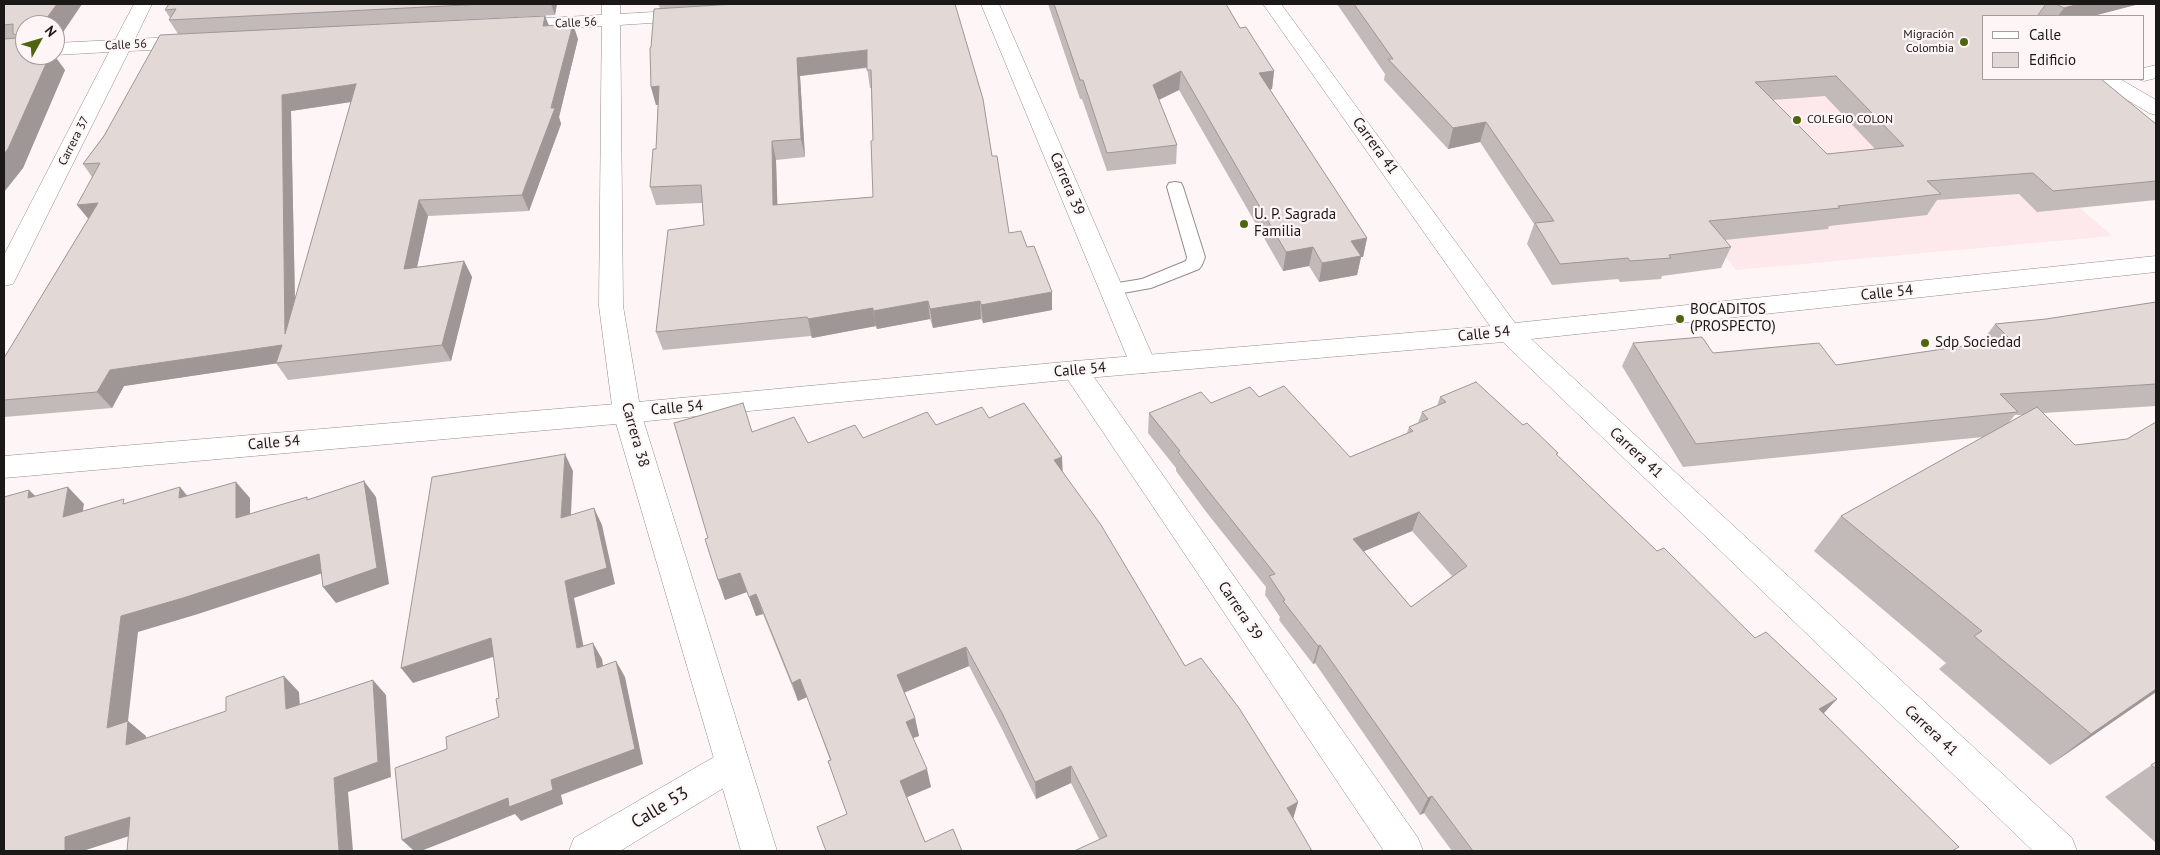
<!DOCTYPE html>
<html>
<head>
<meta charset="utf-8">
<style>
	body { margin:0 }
	#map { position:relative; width:2160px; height:855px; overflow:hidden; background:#fef5f6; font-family:"PT Sans",sans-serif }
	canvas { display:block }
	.frame { position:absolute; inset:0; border:5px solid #1b1818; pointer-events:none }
	.legend { position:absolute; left:1982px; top:15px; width:162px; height:65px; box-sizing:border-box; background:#fef5f6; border:1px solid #a39d9d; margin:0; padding:6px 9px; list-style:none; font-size:15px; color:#1b1818 }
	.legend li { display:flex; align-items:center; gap:10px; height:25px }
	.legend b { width:25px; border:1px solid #a39d9d }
	.north { position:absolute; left:15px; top:15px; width:50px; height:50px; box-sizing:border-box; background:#fef5f6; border:1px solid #a39d9d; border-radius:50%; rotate:51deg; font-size:14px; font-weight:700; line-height:20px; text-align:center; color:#1b1818 }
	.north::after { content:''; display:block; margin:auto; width:18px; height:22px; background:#4f640f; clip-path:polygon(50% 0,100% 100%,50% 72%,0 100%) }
</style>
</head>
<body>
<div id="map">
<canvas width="2160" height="855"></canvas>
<div class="frame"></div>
<ul class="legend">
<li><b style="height:6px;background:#fff"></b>Calle</li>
<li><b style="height:14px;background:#e2d8d6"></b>Edificio</li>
</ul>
<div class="north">N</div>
</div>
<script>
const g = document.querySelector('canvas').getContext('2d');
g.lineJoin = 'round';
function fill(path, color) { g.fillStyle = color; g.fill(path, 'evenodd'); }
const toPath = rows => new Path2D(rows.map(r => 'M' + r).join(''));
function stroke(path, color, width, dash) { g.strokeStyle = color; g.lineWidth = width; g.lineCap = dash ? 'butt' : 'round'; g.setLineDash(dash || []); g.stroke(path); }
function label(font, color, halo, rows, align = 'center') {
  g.font = font + ' "PT Sans",sans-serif'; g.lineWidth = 4.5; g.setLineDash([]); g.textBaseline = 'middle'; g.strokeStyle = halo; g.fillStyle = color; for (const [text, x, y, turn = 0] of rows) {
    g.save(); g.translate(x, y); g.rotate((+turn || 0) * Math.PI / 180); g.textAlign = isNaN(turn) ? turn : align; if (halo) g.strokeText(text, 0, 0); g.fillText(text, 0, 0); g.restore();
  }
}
fill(toPath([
	[1519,4,1848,4,2112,236,1736,270]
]), '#fde9eb');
const service = toPath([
	[1175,182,1181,183,1183,187,1205,257,1202,265,1199,269,1151,288,1112,295,1106,293,1103,289,1106,285,1142,279,1186,261,1187,257,1167,187,1169,183,1175,182]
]);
const minor = toPath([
	[134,4,152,4,135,39,193,36,200,38,203,42,200,46,193,48,129,51,16,278,13,284,4,286,4,255,109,52,55,55,55,43,115,40,134,4],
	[981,4,999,4,1156,364,1152,371,1143,373,1134,371,1130,364,981,4],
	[690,10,697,12,700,16,697,20,511,32,504,30,501,26,504,22,511,20,690,10],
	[2156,65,2156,78,2144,81,2137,79,2144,79,2144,68,2156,65],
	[2096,79,2120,79,2156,100,2156,115,2149,113,2099,83,2096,79],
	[1075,361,1084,363,1418,838,1423,851,1384,851,1066,377,1062,370,1066,363,1075,361],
	[733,748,745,753,750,764,745,775,620,851,569,851,574,838,721,753,733,748]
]);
const tertiary = toPath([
	[1263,4,1281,4,1515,323,2156,256,2156,272,1531,339,2072,838,2077,851,2033,851,1503,342,1075,379,627,423,4,478,4,456,627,403,1075,361,1490,326,1263,4]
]);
const secondary = toPath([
	[602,4,620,4,623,306,641,413,777,851,741,851,613,413,599,306,602,4]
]);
stroke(service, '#948b8b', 2);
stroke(minor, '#948b8b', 1);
stroke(tertiary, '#948b8b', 1);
stroke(secondary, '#948b8b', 1);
fill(service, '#fff');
fill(minor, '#fff');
fill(tertiary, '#fff');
fill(secondary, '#fff');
fill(toPath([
	[4,4,82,4,57,41,55,41,55,25,25,25,25,55,54,55,65,70,23,168,4,192],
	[169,4,557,4,555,15,321,27,545,16,549,25,578,39,559,117,561,124,529,211,428,216,417,267,464,261,472,277,451,361,288,380,276,363,124,386,112,408,4,417,4,358,88,219,92,177,83,164,178,34,169,20,170,18,165,10],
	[351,102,295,299,291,111],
	[658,4,955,4,992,156,1009,233,1052,310,983,323,981,319,933,328,930,319,877,329,876,326,812,338,811,336,663,350,656,332,704,225,702,203,656,205,650,187,656,149,658,105,656,105,651,87,651,47,660,8],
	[867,68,870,88,871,88,873,140,873,197,777,205,776,160,805,157,800,76],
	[1048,4,1226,4,1240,28,1274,71,1272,89,1270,90,1367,238,1363,257,1361,257,1357,275,1319,282,1309,266,1283,271,1179,90,1159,100,1177,145,1176,164,1107,171,1082,99,1080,99],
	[1337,4,2139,4,2093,16,1984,16,2156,124,2156,200,2037,212,2019,194,1937,200,1927,215,1829,226,1828,229,1725,240,1731,247,1721,268,1662,276,1661,279,1620,282,1618,279,1552,285,1527,244,1534,224,1480,142,1448,149,1384,80,1385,74],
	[1825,96,1875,149,1827,154,1773,100],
	[2156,302,2156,406,2043,413,2156,692,2050,765,1939,669,1946,663,1814,551,1841,516,1983,437,1683,467,1622,366,1633,343,1713,353,1836,365,1980,344,1995,324,2046,319],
	[2015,415,2023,415,2009,422],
	[1259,397,1350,457,1407,433,1409,427,1418,423,1422,412,1437,406,1440,397,1523,425,1557,455,1657,551,1755,638,1837,699,1824,713,1953,851,1452,851,1424,813,1420,815,1315,663,1313,664,1279,620,1280,617,1265,595,1266,587,1207,513,1176,471,1176,468,1148,433,1149,413,1211,403],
	[1412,531,1452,576,1411,607,1364,551],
	[989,418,1063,472,1185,666,1298,802,1293,819,1099,839,1071,783,1036,799,1003,731,969,666,904,692,915,718,919,736,913,738,931,787,907,797,925,842,962,851,826,851,847,814,830,760,807,697,798,701,763,614,756,616,747,592,725,600,708,538,752,432,808,443,863,438],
	[2156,762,2156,843,2105,797]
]), '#c2bab8');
fill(toPath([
	[57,4,82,4,57,41,55,41,55,25,40,25,41,23],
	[551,4,557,4,555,15],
	[2079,4,2139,4,2093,16,2058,16,2064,8],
	[545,16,551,32,543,26],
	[573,24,578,39,559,117,561,124,529,211,522,195,551,108],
	[25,50,25,55,21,56],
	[867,50,869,67,800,76,805,157,801,139,797,58],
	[50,55,54,55,65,70,23,168,4,192,4,154],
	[1181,71,1179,90,1152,103,1153,85],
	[1274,71,1272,89,1256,92,1259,73],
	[356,84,364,100,291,111,296,351,285,334,282,95],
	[659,86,665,104,656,105,651,87],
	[1486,122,1480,142,1448,149,1453,128],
	[772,141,776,160,778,223,773,205],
	[419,200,428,216,413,286,404,269],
	[98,203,90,221,77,205],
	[1367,238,1363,257,1361,257,1357,275,1319,282,1322,263,1351,241],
	[1313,247,1309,266,1283,271,1286,252],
	[464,261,472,277,451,361,442,345],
	[1052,292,1052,310,983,323,981,305],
	[928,301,930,319,877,329,873,311],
	[980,301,981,319,933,328,930,309],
	[873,308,876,326,812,338,808,319],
	[282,345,293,361,124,386,112,408,97,392,110,370],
	[565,454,573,471,570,535,561,518],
	[1062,457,1063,477,1054,460],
	[364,481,376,497,389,584,336,603,323,587],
	[236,482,250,498,250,534,236,518],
	[68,487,84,504,79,533,63,517],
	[180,487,194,504,179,498],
	[29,490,46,506,28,498],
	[594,508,602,525,615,584,574,598,587,664,577,648,565,581],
	[1419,512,1412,531,1348,558,1353,539],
	[319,554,332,570,198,614,138,632,128,721,146,736,144,759,107,728,121,616],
	[740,573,747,592,725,600,718,580],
	[756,594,763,614,756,616,749,597],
	[491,638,502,654,413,683,401,668],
	[593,643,602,659,606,683,597,668],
	[1320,645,1315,663,1313,664,1318,646],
	[966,647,969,666,901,694,897,675],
	[616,661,625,677,643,764,561,795,563,804,521,821,515,814,421,851,414,851,402,840,551,780],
	[284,676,299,692,301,724,286,709],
	[800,679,807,697,798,701,792,683],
	[373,680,386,695,391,777,348,792,353,851,339,851,334,778],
	[2156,689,2156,692,2050,765,2091,734],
	[1837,699,1820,717,1819,709],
	[915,718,919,736,910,739,906,722],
	[1071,766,1071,783,1036,799,1035,782],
	[927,769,931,787,905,798,900,781],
	[1432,796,1424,813,1420,815,1428,798],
	[1298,802,1293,819,1287,808],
	[130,817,148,830,86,850,86,851,65,851,65,837]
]), '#9e9796');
const building = toPath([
	[4,4,57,4,44,22,41,23,40,25,25,25,25,50,21,56,27,55,50,55,8,149,4,154,4,39,17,38,17,35,13,34,13,24,4,25,4,4],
	[169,4,485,4,169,20,176,9,165,10,169,4],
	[734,4,955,4,983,99,992,156,997,156,1009,233,1021,231,1027,247,1034,246,1052,292,981,305,980,301,930,309,928,301,873,311,873,308,808,319,807,317,656,332,668,230,704,225,701,185,650,187,653,149,656,149,659,86,651,87,650,48,651,47,654,9,734,4],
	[867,50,867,70,871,70,873,140,871,141,873,197,773,205,772,141,801,139,797,58,867,50],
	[1054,4,1226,4,1240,28,1246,27,1274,71,1259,73,1367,238,1351,241,1361,256,1322,263,1313,247,1286,252,1181,71,1153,85,1177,145,1107,153,1083,80,1080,80,1054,4],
	[1354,4,2046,4,2038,15,2039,16,1984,16,1984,79,2101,79,2156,124,2156,181,2053,191,2033,173,1927,181,1941,194,1838,206,1840,208,1709,221,1731,247,1669,255,1671,258,1630,261,1628,258,1560,264,1535,223,1554,221,1486,122,1453,128,1388,59,1393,59,1354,4],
	[1836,76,1904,146,1827,154,1755,82,1836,76],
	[2056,4,2079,4,2064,8,2056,4],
	[545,16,543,26,573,24,551,108,555,108,522,195,419,200,404,269,464,261,442,345,276,363,282,345,110,370,97,392,4,400,4,358,98,203,77,205,100,163,83,164,104,136,160,35,545,16],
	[356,84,285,334,282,95,356,84],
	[2156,302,2156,384,2000,394,2018,412,1696,444,1633,343,1702,337,1713,353,1819,343,1836,365,2010,339,1995,324,2046,319,2156,302],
	[1476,382,1523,425,1527,423,1558,453,1556,454,1657,551,1664,548,1755,638,1766,632,1837,699,1819,709,1959,847,1952,851,1473,851,1432,796,1428,798,1320,645,1318,646,1283,601,1285,600,1269,576,1275,574,1210,493,1178,452,1180,451,1149,413,1201,392,1211,403,1250,387,1259,397,1284,386,1350,457,1413,431,1409,427,1428,419,1422,412,1446,402,1440,397,1476,382],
	[1419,512,1467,566,1411,607,1353,539,1419,512],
	[743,403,752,432,794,417,808,443,855,425,863,438,927,412,936,425,982,407,989,418,1024,403,1062,457,1054,460,1101,525,1185,666,1201,658,1239,708,1298,802,1287,808,1312,851,1074,851,1107,836,1071,766,1035,782,1002,713,966,647,897,675,915,718,906,722,927,769,900,781,925,842,953,829,962,851,826,851,817,827,847,814,828,761,831,760,800,679,792,683,756,594,749,597,740,573,718,580,705,539,708,538,674,423,743,403],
	[2037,407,2075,445,2127,439,2156,422,2156,689,2091,734,1974,636,1982,631,1841,516,2037,407],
	[565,454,561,518,594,508,607,568,565,581,577,648,593,643,597,668,616,661,635,749,551,780,553,790,509,807,508,798,402,840,395,768,447,749,446,737,499,717,496,699,499,698,491,638,401,668,432,477,565,454],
	[364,481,377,568,323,587,319,554,183,598,121,616,107,728,128,721,126,745,226,711,226,697,284,676,286,709,373,680,378,762,334,778,339,851,127,851,130,817,65,837,65,851,4,851,4,497,29,490,28,498,68,487,63,517,124,499,123,504,180,487,179,498,236,482,236,518,307,497,307,500,364,481],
	[2156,762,2156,769,2151,765,2156,762]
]);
fill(building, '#e2d8d6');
stroke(building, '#9e9796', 1);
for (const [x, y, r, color] of [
	[1964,42,5,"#4f640f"],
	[1797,120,5,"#4f640f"],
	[1244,224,5,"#4f640f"],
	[1680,319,5,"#4f640f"],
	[1925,343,5,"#4f640f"]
]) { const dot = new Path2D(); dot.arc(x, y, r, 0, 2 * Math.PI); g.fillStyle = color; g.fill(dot); stroke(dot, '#fef5f6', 2); }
label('12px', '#1b1818', '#fef5f6', [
	["Calle 56",576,23,-3],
	["Calle 56",126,45,-3],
	["Carrera 37",74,141,-63]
]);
label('12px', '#1b1818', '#fef5f6', [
	["Migración",1954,35],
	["Colombia",1954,49],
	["COLEGIO COLON",1807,120,"left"]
], 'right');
label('15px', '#1b1818', '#fef5f6', [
	["Carrera 41",1375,146,54],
	["Carrera 39",1067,184,67],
	["Calle 54",1887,293,-6],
	["Calle 54",1484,334,-6],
	["Calle 54",1080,370,-5],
	["Calle 54",677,408,-5],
	["Carrera 38",635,435,74],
	["Calle 54",274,443,-5],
	["Carrera 41",1636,453,43],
	["Carrera 39",1240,611,56],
	["Carrera 41",1931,731,43]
]);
label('15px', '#1b1818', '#fef5f6', [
	["U. P. Sagrada",1254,215],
	["Familia",1254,232],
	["BOCADITOS",1690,310],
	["(PROSPECTO)",1690,327],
	["Sdp Sociedad",1935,343]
], 'left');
label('18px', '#1b1818', '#fef5f6', [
	["Calle 53",660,808,-31]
]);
</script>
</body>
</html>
